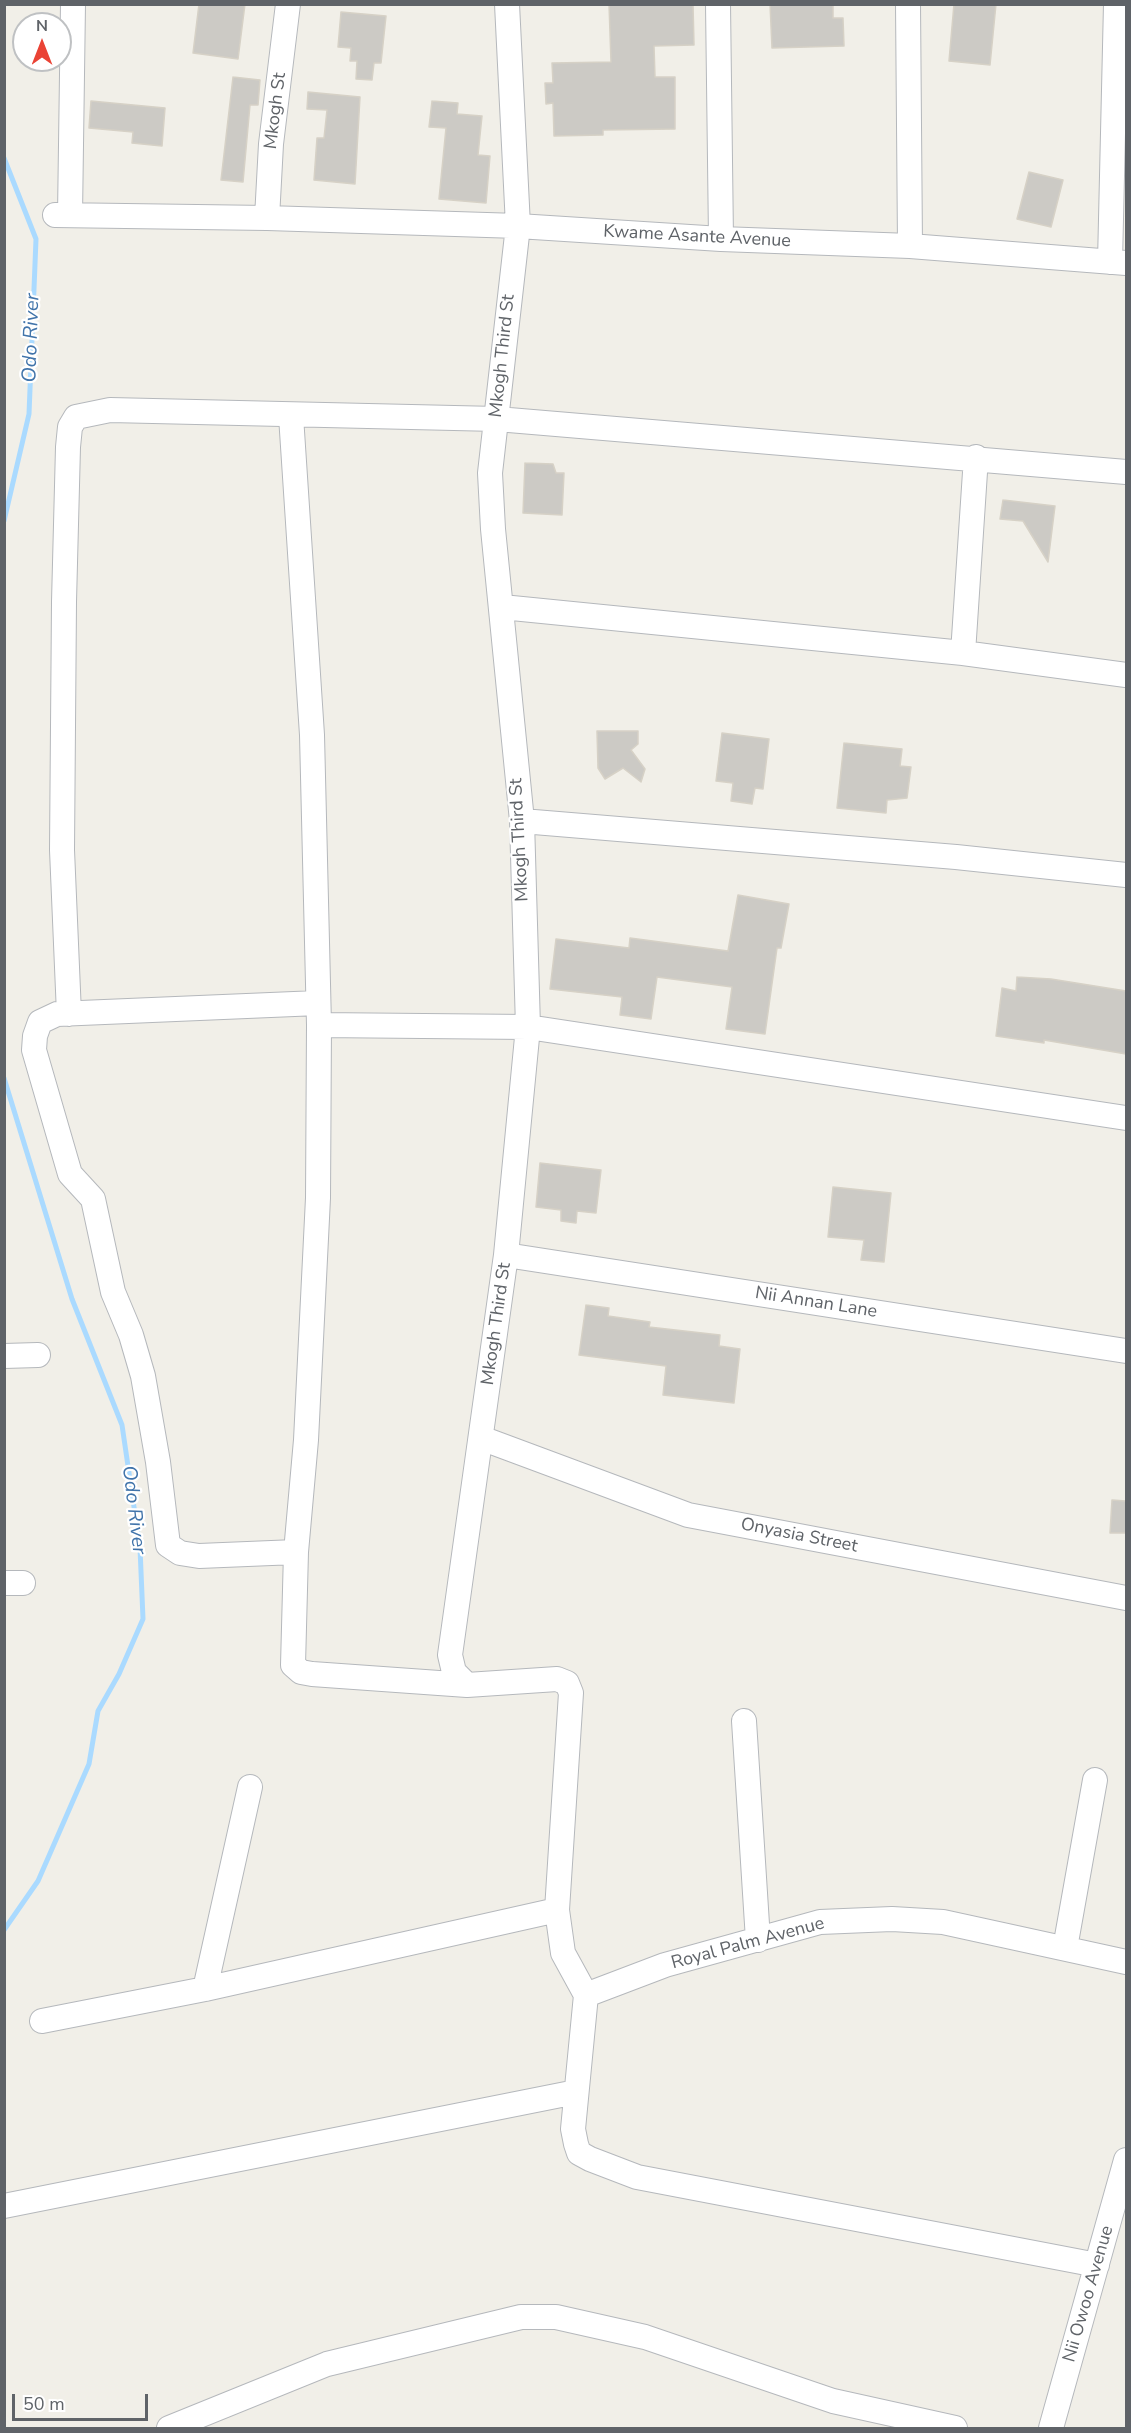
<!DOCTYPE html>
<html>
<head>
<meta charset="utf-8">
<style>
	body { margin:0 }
	#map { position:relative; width:1131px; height:2433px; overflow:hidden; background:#f1efe8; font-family:"Nunito Sans",sans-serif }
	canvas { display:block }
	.frame { position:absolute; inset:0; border:6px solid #5f6368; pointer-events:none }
	.north { position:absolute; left:12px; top:12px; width:60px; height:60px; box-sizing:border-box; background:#fff; border:2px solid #bfc1c3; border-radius:50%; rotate:0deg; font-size:16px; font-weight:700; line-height:24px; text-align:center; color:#5f6368 }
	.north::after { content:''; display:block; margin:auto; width:21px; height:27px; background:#ea4335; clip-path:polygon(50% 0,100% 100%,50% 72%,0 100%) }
	.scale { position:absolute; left:12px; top:2394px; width:136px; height:27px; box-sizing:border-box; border:3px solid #5f6368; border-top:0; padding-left:8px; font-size:18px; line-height:21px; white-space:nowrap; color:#5f6368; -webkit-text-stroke:4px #fff; paint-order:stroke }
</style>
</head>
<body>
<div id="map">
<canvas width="1131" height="2433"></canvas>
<div class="frame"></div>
<div class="north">N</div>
<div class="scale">50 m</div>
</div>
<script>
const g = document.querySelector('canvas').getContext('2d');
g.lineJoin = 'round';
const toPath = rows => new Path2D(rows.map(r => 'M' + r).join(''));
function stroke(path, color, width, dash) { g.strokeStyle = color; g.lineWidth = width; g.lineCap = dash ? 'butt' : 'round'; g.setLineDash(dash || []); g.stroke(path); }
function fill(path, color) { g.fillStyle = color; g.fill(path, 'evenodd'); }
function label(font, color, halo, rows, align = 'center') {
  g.font = font + ' "Nunito Sans",sans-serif'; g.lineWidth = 4.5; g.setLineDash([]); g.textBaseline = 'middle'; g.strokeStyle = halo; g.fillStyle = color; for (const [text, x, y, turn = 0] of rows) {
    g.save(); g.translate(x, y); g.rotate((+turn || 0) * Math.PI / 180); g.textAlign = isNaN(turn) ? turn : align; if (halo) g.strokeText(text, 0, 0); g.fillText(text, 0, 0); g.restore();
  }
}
stroke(toPath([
	[4,158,36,239,29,414,4,521],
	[4,1078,72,1299,122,1425,140,1548,143,1619,119,1674,98,1711,89,1764,38,1881,4,1930]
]), '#aadaff', 5);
const building = toPath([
	[199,4,245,4,238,59,193,53,199,4],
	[609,4,693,4,694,45,654,46,655,77,675,77,675,129,603,130,603,135,554,136,553,103,546,104,545,83,553,83,552,63,611,62,609,4],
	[770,4,833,4,833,18,843,18,844,46,772,48,770,4],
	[954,4,996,4,990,65,949,61,954,4],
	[341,12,386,16,381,63,374,63,372,80,356,79,357,61,350,61,351,48,338,47,341,12],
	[233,77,260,80,258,105,250,105,243,182,221,180,233,77],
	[308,92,360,97,355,184,314,180,317,138,324,138,327,110,307,109,308,92],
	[91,101,165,108,162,146,132,143,133,132,89,128,91,101],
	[432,101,458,103,457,114,482,116,478,155,490,156,486,203,439,199,446,128,429,127,432,101],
	[1029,172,1063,180,1051,227,1017,219,1029,172],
	[525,463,553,464,556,473,564,473,562,515,523,513,525,463],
	[1003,500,1055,506,1048,562,1023,521,1000,519,1003,500],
	[597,731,638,731,638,744,631,750,645,769,641,782,623,768,605,779,598,768,597,731],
	[722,733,769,739,763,789,755,788,752,804,731,801,733,783,716,781,722,733],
	[844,743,902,749,900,766,911,767,907,798,887,800,886,813,837,808,844,743],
	[738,895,789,904,781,948,777,948,765,1034,726,1029,732,987,657,977,651,1019,620,1015,622,997,550,989,556,939,629,948,630,938,728,951,738,895],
	[1017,977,1051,979,1126,991,1126,1054,1044,1040,1044,1043,996,1036,1002,988,1016,991,1017,977],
	[540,1163,601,1170,596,1213,577,1211,576,1223,561,1221,561,1210,536,1207,540,1163],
	[833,1187,891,1193,884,1262,861,1260,864,1240,828,1237,833,1187],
	[586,1305,609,1308,608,1316,650,1322,649,1327,720,1335,719,1346,740,1349,734,1403,663,1395,666,1366,579,1355,586,1305],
	[1112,1500,1126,1501,1126,1533,1110,1533,1112,1500]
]);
fill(building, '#cccac5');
stroke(building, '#d6d1c6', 1.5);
const minor = toPath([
	[507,4,518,226,490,473,493,529,522,821,528,1027,506,1255,450,1655,454,1672,467,1685,557,1679,567,1683,571,1693,557,1910,563,1953,586,1995,573,2129,576,2144,579,2153,590,2159,637,2177,1097,2265],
	[718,4,721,239],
	[908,4,910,246],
	[55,215,267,218,518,226,721,239,910,246,1126,263],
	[70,215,73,4],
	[267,218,271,144,288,4],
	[1110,262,1116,4],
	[291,416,312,735,319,1025,318,1198,306,1440,296,1552,293,1665,301,1672,312,1674,467,1685],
	[502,607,963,653,1126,675],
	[963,653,976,457],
	[522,821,956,857,1126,875],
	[69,1014,62,850,64,602,68,447,70,427,76,417,110,410,497,419,1126,472],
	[319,1025,528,1027,1126,1118],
	[506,1255,1126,1351],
	[4,1356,38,1355],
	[481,1438,688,1515,1126,1598],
	[296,1552,199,1556,180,1553,168,1545,158,1462,143,1376,131,1335,113,1292,93,1199,70,1174,34,1050,35,1036,40,1022,57,1014,318,1003],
	[4,1583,23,1583],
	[744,1721,758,1940],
	[1065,1948,1095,1780],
	[205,1989,250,1787],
	[586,1995,665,1965,820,1922,892,1919,943,1922,1126,1962],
	[42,2021,205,1989,557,1910],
	[4,2206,576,2092],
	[169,2428,327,2364,521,2317,556,2317,645,2337,833,2401,955,2428],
	[1051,2428,1126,2160]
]);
stroke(minor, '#b5b8bc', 26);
stroke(minor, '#fff', 24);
label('18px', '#5f6368', '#fff', [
	["Mkogh St",276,111,-83],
	["Kwame Asante Avenue",697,237,3],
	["Mkogh Third St",503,356,-84],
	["Mkogh Third St",520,840,-93],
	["Nii Annan Lane",816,1303,9],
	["Mkogh Third St",497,1324,-82],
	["Onyasia Street",799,1536,11],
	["Royal Palm Avenue",748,1944,-15],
	["Nii Owoo Avenue",1089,2294,-74]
]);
label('italic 20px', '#4174aa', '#fff', [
	["Odo River",32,338,-88],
	["Odo River",133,1510,83]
]);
</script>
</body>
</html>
